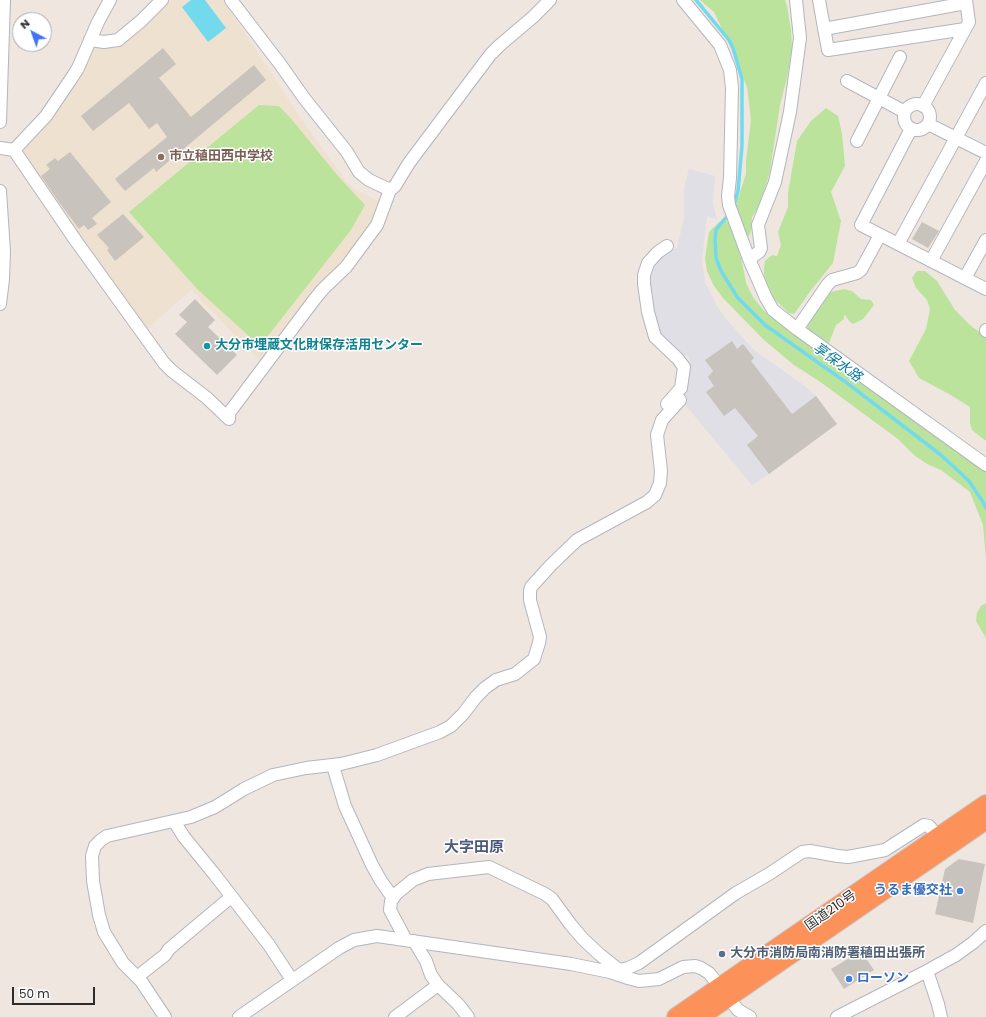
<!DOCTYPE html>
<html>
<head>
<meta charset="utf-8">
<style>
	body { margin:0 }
	#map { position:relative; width:986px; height:1017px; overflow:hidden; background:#eee6df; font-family:Poppins,sans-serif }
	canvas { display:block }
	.north { position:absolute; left:12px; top:12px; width:40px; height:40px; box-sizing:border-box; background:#fff; border:1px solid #ababab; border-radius:50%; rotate:319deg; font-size:11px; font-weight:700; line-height:16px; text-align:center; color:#2c2c2c }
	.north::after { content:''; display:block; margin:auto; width:14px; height:18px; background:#4075f9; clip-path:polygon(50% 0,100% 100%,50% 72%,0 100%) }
	.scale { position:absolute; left:12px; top:987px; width:83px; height:18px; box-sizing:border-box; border:2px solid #2c2c2c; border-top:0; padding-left:5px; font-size:12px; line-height:14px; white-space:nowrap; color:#2c2c2c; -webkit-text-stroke:3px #fff; paint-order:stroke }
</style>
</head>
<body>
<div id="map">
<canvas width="986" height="1017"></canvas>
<div class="north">N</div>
<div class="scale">50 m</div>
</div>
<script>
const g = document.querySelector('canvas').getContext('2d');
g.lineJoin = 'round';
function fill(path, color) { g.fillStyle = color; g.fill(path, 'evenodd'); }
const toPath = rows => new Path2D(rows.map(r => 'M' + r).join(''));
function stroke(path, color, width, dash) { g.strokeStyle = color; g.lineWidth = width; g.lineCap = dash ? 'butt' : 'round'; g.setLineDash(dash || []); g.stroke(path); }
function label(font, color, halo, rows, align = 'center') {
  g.font = font + ' Poppins,"Noto Sans JP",sans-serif'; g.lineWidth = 3; g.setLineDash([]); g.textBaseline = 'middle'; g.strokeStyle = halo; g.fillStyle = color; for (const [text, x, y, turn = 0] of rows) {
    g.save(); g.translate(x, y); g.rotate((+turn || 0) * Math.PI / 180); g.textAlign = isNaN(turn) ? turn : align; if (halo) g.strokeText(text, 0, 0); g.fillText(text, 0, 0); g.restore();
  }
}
fill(toPath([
	[689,169,715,176,713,203,717,220,707,216,702,259,705,282,717,306,726,319,754,350,802,384,816,396,837,424,769,474,752,485,678,396,690,361,689,357,686,355,679,355,657,332,649,280,653,265,656,261,666,253,677,248,684,219,684,189]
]), '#e0dfe6');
fill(toPath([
	[170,0,223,0,304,123,344,178,353,188,380,202,371,227,262,363,191,290,147,329,87,247,28,163,23,151,44,129,53,116,93,46,117,48,142,29]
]), '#efe1cf');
fill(toPath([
	[700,0,785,0,787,6,791,30,792,49,787,78,780,105,770,171,761,203,752,217,751,232,748,237,740,228,734,211,746,174,746,161,751,119,747,87,733,52,714,12],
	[259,105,279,106,293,121,337,175,365,205,351,230,260,346,197,289,129,212],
	[826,108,838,116,842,134,845,166,831,192,841,221,833,263,812,289,794,314,789,313,774,299,764,276,764,267,765,261,772,255,777,256,781,245,778,232,788,207,788,193,797,141,811,121],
	[727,221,733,230,737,242,743,267,746,283,753,297,764,311,986,469,986,559,983,525,970,492,941,470,927,464,914,455,898,439,819,381,794,365,764,340,723,298,714,286,707,271,705,258,709,232,719,222],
	[917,271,925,271,937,281,955,310,970,325,986,337,986,441,972,430,970,423,970,407,949,394,919,378,909,361,926,329,930,309,927,300,916,288,912,278],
	[844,289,852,291,861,299,871,300,874,305,863,319,853,324,850,322,846,316,844,315,844,319,836,325,829,343,808,329,807,322,827,293],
	[986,603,986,638,976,621,977,613,981,606]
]), '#bbe39c');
fill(toPath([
	[191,0,205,0,226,28,208,42,182,7]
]), '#73daee');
stroke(toPath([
	[696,0,729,40,733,48,742,79,742,146,738,191,734,206],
	[727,217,723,221,716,230,715,239,716,258,721,271,731,287,738,298,765,325,847,383,941,455,969,481,983,502,986,508]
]), '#73daee', 3.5);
fill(toPath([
	[163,48,176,64,159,78,191,117,254,65,266,80,156,172,154,168,125,191,115,179,167,137,157,123,149,129,129,103,93,131,81,116],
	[70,152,111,202,92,218,97,224,88,230,84,225,79,229,61,205,41,176,50,169,46,165,55,158,58,161],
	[123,214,144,237,115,261,107,250,109,248,97,235],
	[922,222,939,231,928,248,912,239],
	[195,299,215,320,208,327,237,355,217,375,175,334,187,322,179,315],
	[732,341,737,349,743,344,754,358,751,361,792,414,816,396,837,424,769,474,747,445,758,436,735,408,724,416,706,392,714,386,708,377,713,371,705,360],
	[959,859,985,864,973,923,935,914,945,869],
	[861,951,874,970,844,989,831,969]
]), '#c9c3be');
const minor = toPath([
	[683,0,720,45,730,70,732,88,730,178,728,196,729,205,749,259,766,298,773,310,797,329,986,465],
	[819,0,828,50,965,29],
	[824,29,966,3],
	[90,40,104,42,118,40,141,21,162,0],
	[847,81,905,112],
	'904 117a13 13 0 1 1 26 0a13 13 0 1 1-26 0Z',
	[923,106,969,22,966,0],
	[0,122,4,0],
	[928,124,986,153],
	[911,129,861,225,986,289],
	[857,141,900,57],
	[0,148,14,150,76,241,164,363,172,371,207,398,229,419],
	[14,150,46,116,73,76,78,68,98,22,110,0],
	[390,190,395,186,409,163,490,55,500,45,533,17,550,0],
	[0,191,4,252,3,279,0,304],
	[898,244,986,83],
	[667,246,658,252,648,263,644,275,644,284,648,312,655,337,678,359,684,367,681,388,667,404],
	[749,259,759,252,761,248,758,225,775,182,790,112,800,38,796,0],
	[931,261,986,161],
	[965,278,986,240],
	[797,329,828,284,832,280,857,273,861,270,880,235],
	[986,331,986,330],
	[229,419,229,413,314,300,323,289,346,267,377,225,390,190,369,180,359,172,347,152,304,98,280,64,231,0],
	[333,766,345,806,372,865,381,881,393,898],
	[174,821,184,837,215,875,269,945,292,980],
	[406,940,390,910,391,901,397,893,413,880,428,874,489,867,545,894,552,899,571,925,583,939,599,954,619,970,619,974],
	[414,941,426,961,431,975,438,985,458,1004,468,1017],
	[619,970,628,968,639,963,736,893,769,874,802,852,810,851,838,856,848,857,885,850,924,825,929,826,938,837],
	[927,971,938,1004,941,1017],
	[137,977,165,955,169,949,231,897],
	[165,1017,141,981,123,963,104,932,99,915,93,881,92,856,95,846,101,840,107,836,191,817,215,807,244,789,273,775,306,768,341,764,377,755,440,732,451,726,463,714,476,697,485,688,496,680,515,674,534,659,539,643,540,637,530,600,530,591,531,587,551,565,577,540,647,502,655,495,660,483,661,471,657,435,662,420,680,400],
	[239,1017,339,948,354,940,377,936,571,964,610,972,628,978,639,981,659,979,683,967,695,966,701,968,709,973,738,1010,750,1017],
	[395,1017,438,985],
	[837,1017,927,971,956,955,974,942,986,931]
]);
const highway = toPath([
	[676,1017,986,804],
	[700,1017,986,820]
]);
stroke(minor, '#b2b6bf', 14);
stroke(highway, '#c8c8c8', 20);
stroke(minor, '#fff', 12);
stroke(highway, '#fd915a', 18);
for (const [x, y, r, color] of [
	[161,157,4,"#8d6e63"],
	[207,346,4,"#0f9aa8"],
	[960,891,4,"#3f7fe0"],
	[722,954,4,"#5c6f8a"],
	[849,979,4,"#3f7fe0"]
]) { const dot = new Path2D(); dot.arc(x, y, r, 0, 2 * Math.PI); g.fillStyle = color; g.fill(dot); stroke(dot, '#fff', 1.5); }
label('bold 13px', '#785e54', '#fff', [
	["市立稙田西中学校",169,157]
], 'left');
label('bold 13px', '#0d838f', '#fff', [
	["大分市埋蔵文化財保存活用センター",215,346]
], 'left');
label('bold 13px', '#366cbe', '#fff', [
	["うるま優交社",952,891],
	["ローソン",857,979,"left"]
], 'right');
label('13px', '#2c2c2c', '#fff', [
	["国道210号",831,911,-35]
]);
label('bold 13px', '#4e5e75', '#fff', [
	["大分市消防局南消防署稙田出張所",730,954]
], 'left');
label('italic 14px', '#0e7b9e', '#fff', [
	["享保水路",837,363,36]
]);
label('bold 15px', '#4c5a7d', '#fff', [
	["大字田原",474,848]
]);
</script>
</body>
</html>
